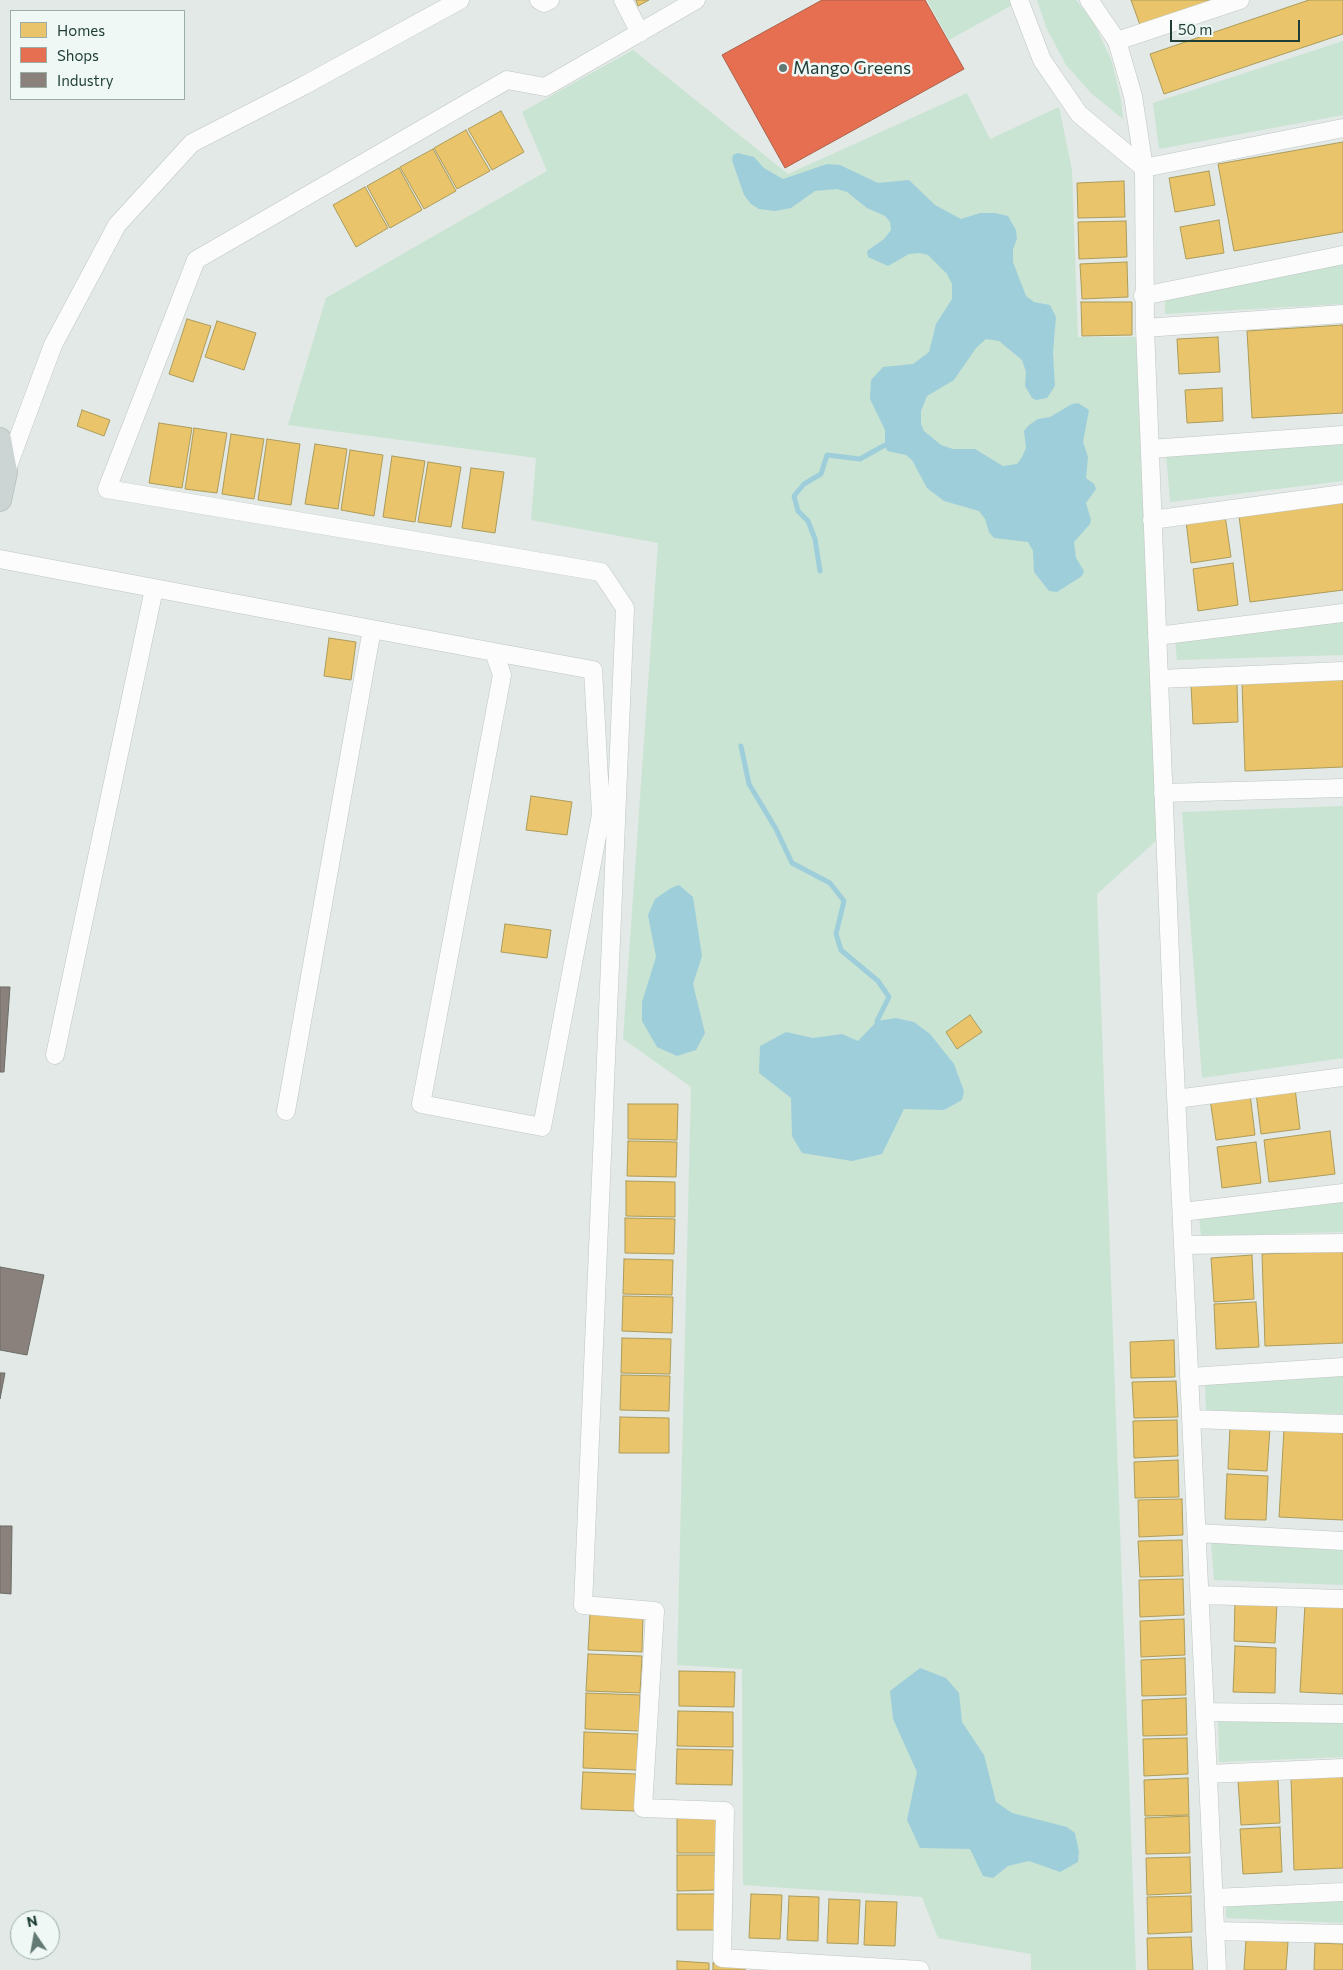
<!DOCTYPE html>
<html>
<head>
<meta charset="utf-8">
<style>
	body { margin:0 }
	#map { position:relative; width:1343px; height:1970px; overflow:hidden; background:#e2e9e6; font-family:Commissioner,sans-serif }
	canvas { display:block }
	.legend { position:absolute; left:10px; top:10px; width:175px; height:90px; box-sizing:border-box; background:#eff8f4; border:1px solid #9cada8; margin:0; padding:6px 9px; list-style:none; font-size:15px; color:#1f3d37 }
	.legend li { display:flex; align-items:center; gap:10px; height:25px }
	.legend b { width:25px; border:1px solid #9cada8 }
	.north { position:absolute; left:10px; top:1910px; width:50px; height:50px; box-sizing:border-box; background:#eff8f4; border:1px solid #9cada8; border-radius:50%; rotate:348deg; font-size:14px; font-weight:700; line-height:20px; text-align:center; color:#1f3d37 }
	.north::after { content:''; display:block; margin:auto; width:18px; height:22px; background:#637974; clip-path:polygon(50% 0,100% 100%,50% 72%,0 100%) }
	.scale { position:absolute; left:1170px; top:20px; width:130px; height:22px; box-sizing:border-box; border:2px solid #1f3d37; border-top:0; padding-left:6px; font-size:15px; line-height:18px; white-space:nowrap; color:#1f3d37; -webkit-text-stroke:4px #eff8f4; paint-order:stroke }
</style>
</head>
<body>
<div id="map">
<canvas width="1343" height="1970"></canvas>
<ul class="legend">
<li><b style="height:14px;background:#e9c46a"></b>Homes</li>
<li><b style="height:14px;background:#e76f51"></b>Shops</li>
<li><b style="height:14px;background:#8a817c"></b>Industry</li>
</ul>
<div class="north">N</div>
<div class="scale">50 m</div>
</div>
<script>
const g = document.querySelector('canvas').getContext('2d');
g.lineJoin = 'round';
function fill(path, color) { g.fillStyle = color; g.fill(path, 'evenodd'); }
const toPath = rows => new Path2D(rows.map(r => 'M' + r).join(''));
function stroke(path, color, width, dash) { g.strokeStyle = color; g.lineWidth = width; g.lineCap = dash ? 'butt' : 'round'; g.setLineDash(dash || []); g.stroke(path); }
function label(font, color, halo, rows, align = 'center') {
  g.font = font + ' Commissioner,sans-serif'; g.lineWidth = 5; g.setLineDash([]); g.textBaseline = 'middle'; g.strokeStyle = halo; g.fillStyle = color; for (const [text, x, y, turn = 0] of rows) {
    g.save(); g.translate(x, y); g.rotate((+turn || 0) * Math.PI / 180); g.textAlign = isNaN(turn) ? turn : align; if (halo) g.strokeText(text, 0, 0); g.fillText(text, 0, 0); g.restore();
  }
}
fill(toPath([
	[927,0,1012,0,1014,4,949,40],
	[1037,0,1076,0,1085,11,1096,27,1112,62,1121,100,1123,119,1092,94,1066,65,1046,27],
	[1343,41,1343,115,1159,149,1153,103],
	[633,50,788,174,967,93,990,139,1059,107,1072,170,1078,337,1136,337,1157,840,1097,894,1136,1970,1031,1970,1031,1954,938,1938,922,1897,743,1885,742,1669,677,1665,691,1087,623,1039,658,543,531,520,536,458,288,425,326,298,547,171,522,112],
	[1343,261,1343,304,1165,314,1165,297],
	[1343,442,1343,481,1170,502,1166,453],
	[1343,620,1343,655,1177,660,1175,640],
	[1343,806,1343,1058,1202,1078,1182,812],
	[1343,1199,1343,1232,1201,1236,1199,1215],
	[1343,1375,1343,1414,1206,1411,1205,1382],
	[1211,1542,1343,1547,1343,1585,1214,1580],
	[1218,1717,1343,1720,1343,1757,1219,1762],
	[1343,1896,1343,1923,1226,1918,1226,1901]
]), '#c9e4d3');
fill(toPath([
	[738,153,754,157,764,168,783,179,827,164,840,165,878,183,909,180,935,205,961,219,980,213,995,213,1008,216,1016,230,1017,239,1013,249,1013,262,1026,296,1034,302,1050,305,1056,317,1053,352,1055,386,1047,398,1036,400,1032,398,1025,386,1026,372,1022,360,999,341,986,339,976,348,954,380,927,396,921,411,921,424,924,431,941,445,953,449,975,449,1003,466,1017,464,1022,457,1026,448,1024,431,1029,425,1038,419,1050,417,1072,404,1078,403,1089,410,1083,442,1088,457,1086,478,1094,484,1096,489,1086,503,1091,520,1090,524,1074,542,1076,558,1084,571,1082,576,1057,592,1049,591,1034,572,1033,551,1028,542,994,538,989,532,985,519,979,511,944,501,927,488,912,460,906,455,887,451,885,445,885,430,870,399,871,380,883,367,913,364,929,352,936,324,952,299,952,284,947,274,928,255,920,253,909,254,888,266,868,257,867,251,884,239,891,230,890,222,885,216,867,208,847,192,837,189,815,191,791,208,775,211,759,209,751,204,744,195,732,160,733,155],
	[679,885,693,897,702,956,693,984,705,1033,696,1050,677,1056,657,1047,642,1021,642,1002,656,957,648,915,655,899,671,888],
	[896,1018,914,1022,930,1034,954,1064,964,1091,962,1100,944,1110,904,1109,882,1154,852,1161,802,1153,792,1136,791,1098,759,1073,760,1046,786,1032,813,1038,842,1034,858,1041,877,1021],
	[920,1668,946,1678,959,1693,962,1722,984,1755,996,1802,1012,1813,1067,1827,1075,1833,1079,1852,1078,1862,1060,1872,1029,1861,1008,1866,993,1878,983,1876,970,1849,920,1848,907,1820,917,1772,893,1719,890,1691]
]), '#9fcedb');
const homes = toPath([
	[636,0,649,0,638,6,636,0],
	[1131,0,1214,0,1140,25,1131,0],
	[1309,0,1343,0,1343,34,1164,94,1150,54,1309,0],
	[501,111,524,152,492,170,468,129,501,111],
	[466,130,490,171,457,189,434,148,466,130],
	[1343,142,1343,232,1234,251,1218,164,1343,142],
	[433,149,456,191,424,209,400,167,433,149],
	[399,168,422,210,390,228,367,186,399,168],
	[1209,171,1215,205,1175,212,1169,178,1209,171],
	[1124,181,1125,217,1078,218,1077,183,1124,181],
	[365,187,388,228,356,247,333,205,365,187],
	[1219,220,1224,253,1186,259,1180,227,1219,220],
	[1126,221,1127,257,1079,259,1078,222,1126,221],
	[1127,262,1128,297,1082,299,1080,264,1127,262],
	[1081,302,1132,302,1132,335,1082,336,1081,302],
	[187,319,211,326,193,382,169,374,187,319],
	[217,321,256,333,244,370,205,357,217,321],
	[1343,325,1343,413,1252,418,1247,331,1343,325],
	[1218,337,1220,372,1179,374,1177,339,1218,337],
	[1222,388,1223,421,1187,423,1185,390,1222,388],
	[82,410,110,420,104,436,77,426,82,410],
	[159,423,192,428,182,488,149,483,159,423],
	[194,428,227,433,217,493,185,489,194,428],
	[231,434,264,439,254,499,222,494,231,434],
	[267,439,300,444,291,505,258,500,267,439],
	[315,444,347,449,338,509,305,504,315,444],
	[350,450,383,455,374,516,341,510,350,450],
	[392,456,425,461,415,522,383,517,392,456],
	[428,462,461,467,451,527,418,522,428,462],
	[471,468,504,472,495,533,462,528,471,468],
	[1343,502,1343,590,1250,602,1239,516,1343,502],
	[1225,515,1231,557,1191,563,1186,521,1225,515],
	[1233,563,1238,605,1198,611,1193,569,1233,563],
	[329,638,356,642,351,680,324,676,329,638],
	[1343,678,1343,767,1245,771,1242,682,1343,678],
	[1237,684,1238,722,1193,724,1191,685,1237,684],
	[531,796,572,802,567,835,526,830,531,796],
	[505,924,551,930,547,958,501,952,505,924],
	[970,1015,982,1032,957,1049,946,1032,970,1015],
	[1295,1088,1300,1129,1261,1134,1256,1093,1295,1088],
	[1250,1094,1255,1135,1216,1140,1210,1099,1250,1094],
	[628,1104,678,1104,677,1140,628,1139,628,1104],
	[1330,1131,1335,1174,1269,1182,1264,1140,1330,1131],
	[628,1141,677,1142,676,1177,627,1176,628,1141],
	[1256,1142,1261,1183,1222,1188,1217,1147,1256,1142],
	[626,1181,675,1182,675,1217,626,1216,626,1181],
	[625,1218,675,1219,674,1254,625,1253,625,1218],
	[1343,1251,1343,1343,1265,1346,1262,1254,1343,1251],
	[1252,1255,1254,1299,1214,1302,1211,1258,1252,1255],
	[624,1259,673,1260,672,1295,623,1294,624,1259],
	[623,1296,673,1297,672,1333,622,1331,623,1296],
	[1256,1302,1259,1347,1216,1349,1214,1304,1256,1302],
	[622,1338,671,1339,670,1374,621,1373,622,1338],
	[1174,1340,1175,1377,1131,1378,1130,1342,1174,1340],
	[621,1375,670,1376,669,1411,620,1410,621,1375],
	[1176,1381,1178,1417,1134,1418,1132,1382,1176,1381],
	[620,1417,669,1418,669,1453,619,1453,620,1417],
	[1177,1420,1178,1456,1134,1458,1133,1421,1177,1420],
	[1230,1426,1270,1428,1267,1471,1228,1469,1230,1426],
	[1284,1429,1343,1433,1343,1520,1279,1517,1284,1429],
	[1178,1460,1179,1497,1135,1498,1134,1462,1178,1460],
	[1227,1474,1268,1476,1266,1520,1225,1519,1227,1474],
	[1182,1499,1183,1535,1139,1537,1138,1500,1182,1499],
	[1182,1540,1183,1576,1140,1577,1138,1541,1182,1540],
	[1183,1579,1184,1615,1140,1617,1139,1580,1183,1579],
	[1235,1601,1277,1602,1275,1643,1234,1641,1235,1601],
	[1305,1604,1343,1606,1343,1694,1300,1692,1305,1604],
	[590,1614,643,1615,642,1652,588,1650,590,1614],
	[1184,1619,1185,1655,1141,1657,1140,1621,1184,1619],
	[1235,1646,1276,1648,1275,1693,1233,1692,1235,1646],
	[588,1654,642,1656,640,1693,586,1691,588,1654],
	[1185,1658,1186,1695,1142,1696,1141,1660,1185,1658],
	[679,1671,735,1672,734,1707,679,1706,679,1671],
	[586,1693,640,1695,639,1731,585,1729,586,1693],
	[1186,1698,1187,1735,1143,1736,1142,1700,1186,1698],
	[678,1711,733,1712,733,1747,677,1746,678,1711],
	[584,1732,638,1734,637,1770,583,1768,584,1732],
	[1187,1738,1188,1774,1144,1776,1143,1739,1187,1738],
	[677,1749,733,1750,732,1785,676,1784,677,1749],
	[583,1772,636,1774,635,1811,581,1809,583,1772],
	[1343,1776,1343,1868,1294,1870,1291,1778,1343,1776],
	[1188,1778,1189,1815,1145,1816,1144,1780,1188,1778],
	[1278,1779,1280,1823,1241,1825,1238,1781,1278,1779],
	[1189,1816,1190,1853,1146,1854,1145,1818,1189,1816],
	[677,1817,716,1817,716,1853,677,1853,677,1817],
	[1280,1827,1282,1872,1243,1874,1240,1829,1280,1827],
	[677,1855,716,1855,716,1890,677,1891,677,1855],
	[1190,1857,1191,1893,1147,1895,1146,1858,1190,1857],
	[677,1894,715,1894,716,1930,677,1930,677,1894],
	[751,1894,782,1895,780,1939,749,1938,751,1894],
	[789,1896,819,1897,818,1941,787,1940,789,1896],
	[1191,1896,1192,1932,1148,1934,1147,1897,1191,1896],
	[829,1899,860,1900,858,1944,827,1943,829,1899],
	[866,1901,897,1902,895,1946,864,1945,866,1901],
	[1191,1937,1193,1970,1148,1970,1147,1938,1191,1937],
	[1246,1940,1288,1942,1286,1970,1244,1970,1246,1940],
	[1315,1943,1343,1944,1343,1970,1314,1970,1315,1943],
	[677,1961,709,1963,709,1970,677,1970,677,1961],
	[713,1963,746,1965,745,1970,713,1970,713,1963]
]);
fill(homes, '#e9c46a');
stroke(homes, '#ac9c5b', 1);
const shops = toPath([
	[822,0,925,0,964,69,785,168,722,55,822,0]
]);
fill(shops, '#e76f51');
stroke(shops, '#ab6049', 1);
const industry = toPath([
	[0,987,10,987,4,1072,0,1072,0,987],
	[0,1267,44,1275,27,1355,0,1350,0,1267],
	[0,1373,5,1373,0,1399,0,1373],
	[0,1526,12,1526,11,1594,0,1593,0,1526]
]);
fill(industry, '#8a817c');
stroke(industry, '#6a6d67', 1);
stroke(toPath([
	[820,571,815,539,808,521,798,511,794,496,804,484,821,474,827,455,860,459,885,445],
	[741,746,749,784,776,829,792,863,830,883,844,901,836,934,841,950,878,981,889,997,877,1021]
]), '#9fcedb', 5);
const minor = toPath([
	[539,0,544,3,550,0],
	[623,0,640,33],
	[696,0,545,87,507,80,196,260,107,489,601,572,625,608,583,1605,655,1611,643,1808,725,1811,722,1958,920,1970],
	[1019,0,1042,60,1079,114,1144,168,1343,128],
	[1089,0,1117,41,1133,96,1144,168,1145,328,1173,1031,1217,1970],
	[1117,41,1240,0],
	[1143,296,1343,255],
	[1145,328,1343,314],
	[1150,449,1343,435],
	[6,471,53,345,117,225,192,143,303,86,460,0],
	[1152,520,1343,494],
	[0,559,494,652,502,675,421,1104,542,1127,601,815,593,670,494,652],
	[1157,636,1343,613],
	[1159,679,1343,671],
	[1163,793,1343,788],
	[55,1055,154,589],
	[1176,1099,1343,1077],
	[286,1111,372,629],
	[1182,1212,1343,1193],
	[1183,1245,1343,1243],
	[1190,1377,1343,1367],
	[1191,1419,1343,1424],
	[1197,1533,1343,1541],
	[1200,1595,1343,1599],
	[1205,1712,1343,1714],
	[1208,1774,1343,1768],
	[1214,1898,1343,1892],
	[1215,1931,1343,1934]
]);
const major = toPath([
	[0,439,6,472,0,500]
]);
stroke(minor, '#bfc6c3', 19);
stroke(major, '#bbc5c3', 24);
stroke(minor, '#fbfcfb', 18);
stroke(major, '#ccd5d3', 22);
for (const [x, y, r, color] of [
	[783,68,5,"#637974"]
]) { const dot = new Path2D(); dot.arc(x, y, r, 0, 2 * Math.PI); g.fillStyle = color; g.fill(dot); stroke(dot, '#eff8f4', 2); }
label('18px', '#1f3d37', '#eff8f4', [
	["Mango Greens",793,68]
], 'left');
</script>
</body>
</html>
